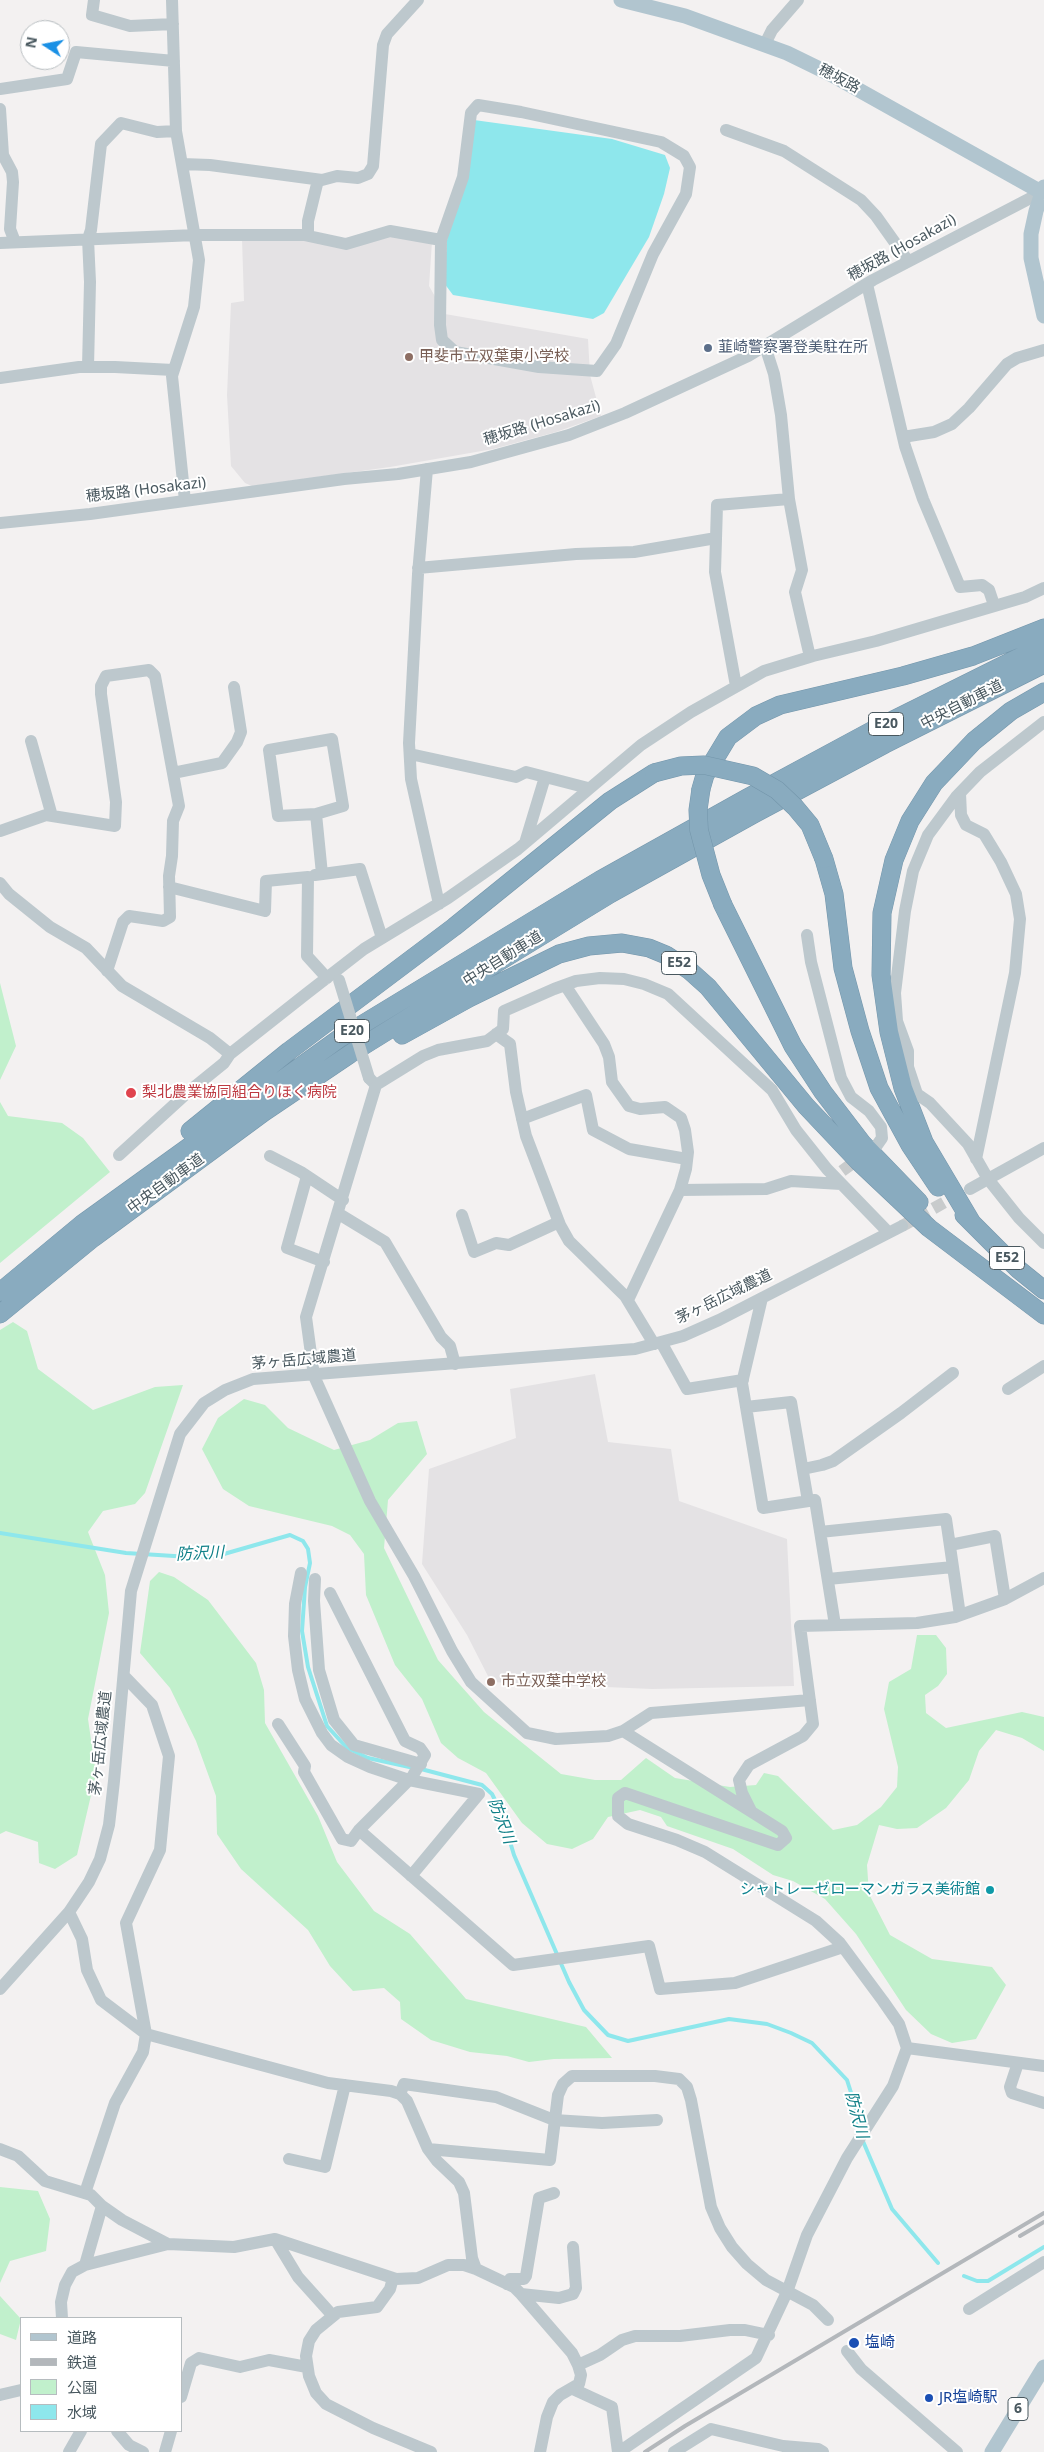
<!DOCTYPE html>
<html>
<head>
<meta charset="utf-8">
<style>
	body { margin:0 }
	#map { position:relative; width:1044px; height:2452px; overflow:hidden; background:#f3f1f1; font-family:"Noto Sans","Noto Sans JP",sans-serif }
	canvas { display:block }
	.legend { position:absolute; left:20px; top:2317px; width:162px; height:115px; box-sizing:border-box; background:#fff; border:1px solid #b6bcbf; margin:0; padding:6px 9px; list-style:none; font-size:15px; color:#49585f }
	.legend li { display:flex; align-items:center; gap:10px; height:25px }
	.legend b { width:25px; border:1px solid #b6bcbf }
	.north { position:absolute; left:20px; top:20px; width:50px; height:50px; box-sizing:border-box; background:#fff; border:1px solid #b6bcbf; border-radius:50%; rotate:281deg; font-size:14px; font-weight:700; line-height:20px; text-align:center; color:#49585f }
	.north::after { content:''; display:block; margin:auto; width:18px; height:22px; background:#1a90e5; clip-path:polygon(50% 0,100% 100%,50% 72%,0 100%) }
</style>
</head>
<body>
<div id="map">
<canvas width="1044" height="2452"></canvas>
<ul class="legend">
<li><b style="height:6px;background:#b1c5cf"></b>道路</li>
<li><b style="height:6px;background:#b3b7bb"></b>鉄道</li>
<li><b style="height:14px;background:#c1f0cc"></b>公園</li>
<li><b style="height:14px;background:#8ee7ec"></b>水域</li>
</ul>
<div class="north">N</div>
</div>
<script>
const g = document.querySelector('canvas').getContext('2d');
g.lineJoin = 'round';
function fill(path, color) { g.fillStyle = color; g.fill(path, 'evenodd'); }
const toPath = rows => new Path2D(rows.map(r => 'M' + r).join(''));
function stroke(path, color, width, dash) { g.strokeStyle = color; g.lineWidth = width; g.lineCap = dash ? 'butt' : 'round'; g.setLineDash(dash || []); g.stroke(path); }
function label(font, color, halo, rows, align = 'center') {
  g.font = font + ' "Noto Sans","Noto Sans JP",sans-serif'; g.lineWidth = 4; g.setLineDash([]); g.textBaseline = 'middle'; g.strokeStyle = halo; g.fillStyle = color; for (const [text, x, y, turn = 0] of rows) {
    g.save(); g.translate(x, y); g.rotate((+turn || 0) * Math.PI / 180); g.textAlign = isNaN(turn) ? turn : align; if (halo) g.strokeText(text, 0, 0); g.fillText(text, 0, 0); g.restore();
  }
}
fill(toPath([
	[387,235,432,242,429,286,445,314,588,339,590,375,601,416,556,432,493,449,390,467,252,486,245,483,231,466,227,395,231,303,244,301,242,239,305,239,347,249],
	[595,1374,608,1442,671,1449,679,1501,787,1539,794,1686,652,1689,491,1682,467,1635,422,1564,429,1469,516,1438,510,1389]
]), '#e4e2e4');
fill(toPath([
	[0,983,16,1046,0,1080],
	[0,1102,8,1116,62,1123,83,1138,110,1172,0,1263],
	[13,1322,27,1331,38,1369,93,1410,155,1387,183,1385,145,1493,135,1504,103,1511,88,1532,105,1575,109,1613,88,1719,96,1774,77,1855,55,1869,39,1863,38,1842,6,1831,0,1834,0,1330],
	[244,1399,265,1405,288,1428,334,1450,370,1440,398,1423,417,1421,427,1454,388,1500,384,1548,438,1660,484,1712,561,1774,595,1780,621,1780,646,1758,675,1778,730,1787,756,1785,764,1773,778,1776,833,1830,857,1825,881,1807,897,1787,898,1767,884,1709,889,1682,911,1669,917,1635,936,1635,946,1648,947,1674,938,1686,925,1695,926,1713,946,1728,1022,1712,1044,1717,1044,1751,1022,1738,996,1730,979,1751,969,1780,946,1808,917,1828,897,1829,879,1825,867,1865,869,1894,890,1935,932,1959,992,1967,1006,1985,976,2039,952,2043,931,2034,906,2010,856,1934,825,1899,793,1881,773,1875,733,1849,667,1826,661,1817,640,1810,608,1817,593,1839,572,1849,547,1844,522,1823,486,1773,458,1758,441,1743,422,1699,395,1665,366,1595,364,1554,350,1535,332,1526,249,1506,223,1489,202,1449,218,1418],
	[159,1572,174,1577,208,1600,256,1663,264,1690,265,1723,318,1816,337,1862,374,1911,410,1934,466,1999,586,2027,612,2058,554,2059,529,2062,507,2056,470,2052,431,2040,401,2019,400,2002,384,1988,353,1991,330,1966,308,1930,241,1869,217,1834,216,1796,196,1741,170,1688,140,1653,150,1581],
	[0,2187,38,2191,50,2219,46,2251,10,2261,0,2283],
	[0,2296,21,2319,16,2340,0,2334]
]), '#c1f0cc');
fill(toPath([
	[474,120,612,139,665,155,670,168,664,194,649,237,604,313,593,319,453,295,444,283,447,240]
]), '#8ee7ec');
stroke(toPath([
	[0,1533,126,1553,190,1557,217,1556,290,1535,303,1541,308,1549,310,1563,305,1587,302,1631,308,1667,327,1726,347,1748,368,1758,414,1768],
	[421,1769,482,1785,492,1794,501,1812,514,1855,569,1982,584,2010,608,2035,628,2041,729,2019,767,2024,791,2033,812,2043,847,2080,854,2102,860,2133],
	[862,2139,892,2209,938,2263],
	[964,2276,977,2281,988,2281,1044,2247]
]), '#8ee7ec', 4);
stroke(toPath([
	[842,1171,864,1155],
	[902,1226,963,1192]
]), '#c8cbcc', 12, [12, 6]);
const highway = toPath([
	[701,789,705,775,728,737,756,716,780,705,903,676,973,656,1044,628],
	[824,859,834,894,843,968,860,1031,879,1088,910,1145,938,1187],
	[723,905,793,1046,823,1092,862,1143,919,1202],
	[402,1035,469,998,559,954,589,946,622,943,649,948,666,955,689,970,708,987,806,1106,858,1161,929,1228,1044,1315],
	[190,1131,289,1051,454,927,610,801,654,773],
	[964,1215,1018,1269,1044,1290],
	[972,1223,924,1142,903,1088,889,1032,881,975,882,913,894,860,910,821,934,783,974,741,1011,711,1044,692],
	[0,1292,82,1224,340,1038,600,880,747,798,875,729,1044,645],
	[0,1314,93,1238,264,1112,350,1054,487,969,610,894,754,814,885,744,1044,664]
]);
stroke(highway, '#7496ab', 19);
stroke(toPath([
	[94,0,92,15,130,26,173,24],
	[172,0,176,131,199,260,194,307,172,376,185,501],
	[765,44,772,30,798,0],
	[0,89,67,79,76,52,174,61],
	[478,105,521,112,661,142,684,156,690,167,686,194,653,254,616,344,597,371,539,367,455,352,442,340,440,325,441,240,463,177,471,113,478,105],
	[0,109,3,155,12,172,13,182,10,229,15,242],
	[726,130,784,151,861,200,876,216,908,261],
	[182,164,210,165,322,180,337,176,358,178,368,174,373,166,383,45,387,34,418,0],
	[308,235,308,221,318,180],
	[0,243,196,235,304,235,346,244,390,231,441,240],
	[867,284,905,446,923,499,960,587,982,585,989,590,994,605],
	[765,346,774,374,781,415,789,499,802,570,795,592,810,657],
	[88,367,90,282,88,239,91,230,101,144,121,123,157,132,176,131],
	[0,378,79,367,115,367,173,370],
	[903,437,934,432,952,424,969,408,1007,364,1017,358,1044,350],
	[427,469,418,574,409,743,411,779,439,904],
	[0,523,90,514,344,479,398,474,471,462,569,435,625,413,748,356,873,280,1044,191],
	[418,568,576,554,634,552,716,538],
	[736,686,715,572,717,505,789,499],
	[1044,722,980,772,956,797,928,835,913,871,905,911,895,993,897,1021,908,1051,908,1067,917,1094,930,1103,968,1144,988,1179,1019,1218,1044,1243],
	[31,741,52,816],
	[410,754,516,777,526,772,588,788],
	[173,773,222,763,237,742,241,732,234,687],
	[960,793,961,815,966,825,984,834,1001,862,1016,894,1020,919,1015,973,976,1159],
	[316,814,343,806,332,739,269,750,278,816,316,814,322,874],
	[0,831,46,815,115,826,116,802,101,694,101,686,106,676,149,670,155,676,179,806,173,821,172,856,169,876,170,917,163,921,129,916,123,922,107,971],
	[525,843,545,777],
	[315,875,360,869,382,938],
	[0,883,9,894,50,927,86,948,122,986,210,1038,230,1054],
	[169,887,265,911,266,881,308,877,307,956,327,978],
	[807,935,811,962,841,1078,851,1097,869,1111,881,1127,882,1138,875,1148],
	[565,985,604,1044,609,1057,612,1082,629,1106,640,1109,665,1107,681,1118,685,1130,688,1152,686,1169,680,1190,628,1300],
	[496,1034,510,1044,516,1092,526,1136,560,1225,569,1241,625,1296,654,1344],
	[369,1078,376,1085,306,1317,314,1376,370,1501,414,1576,452,1651,471,1682,527,1733,556,1739,608,1736,623,1731,651,1713,810,1700],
	[376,1085,423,1056,438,1050,487,1041,503,1029,504,1011,554,989,576,981,600,978,624,979,644,984,668,994,772,1090,796,1130,827,1169,888,1232],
	[522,1119,586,1095,593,1130,629,1149,687,1159],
	[119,1155,187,1093,224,1063,230,1054,306,994,364,949,448,898,518,849,641,745,691,712,764,671,813,656,876,641,1025,597,1044,588],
	[270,1156,301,1172,343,1200],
	[307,1176,287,1248,324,1262],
	[970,1189,1044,1148],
	[680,1190,766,1189,791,1181,841,1184],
	[339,1214,385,1242,441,1337,450,1346,455,1364],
	[462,1215,474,1252,496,1243,509,1245,559,1222],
	[762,1298,742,1383,763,1508,815,1500,835,1625],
	[661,1342,687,1389,743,1380],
	[1008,1389,1044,1366],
	[746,1407,791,1402,808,1501],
	[803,1469,822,1465,833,1461,901,1413,953,1373],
	[820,1532,946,1519,960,1615],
	[950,1545,995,1536,1005,1599],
	[301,1573,295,1604,294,1636,298,1670,305,1699,322,1733,331,1745,348,1757,370,1767,409,1780,479,1794,411,1876],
	[315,1579,314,1601,319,1670,334,1720,354,1745,421,1764],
	[828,1579,953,1567],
	[278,1724,305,1766,304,1772,342,1839,351,1841,359,1830,412,1777,425,1755,420,1748,405,1741,330,1593],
	[751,1811,742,1793,739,1780,749,1765,803,1736,813,1724,800,1626,917,1623,955,1617,1005,1599,1044,1578],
	[359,1830,513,1965,649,1946,660,1989,735,1983,843,1947],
	[69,1912,82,1939,87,1970,101,2000,146,2034,328,2083,391,2091,400,2094,407,2101,428,2149,437,2161,459,2182,464,2193,472,2258,476,2269,514,2287,521,2294,572,2353,578,2365,581,2375,579,2384,560,2395,553,2402,547,2417,540,2452],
	[0,1989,69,1912,89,1882,100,1859,109,1825,114,1781,131,1591,180,1434,204,1403,225,1390,253,1379,635,1349,683,1336,719,1320,902,1226],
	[907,2048,1044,2066],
	[1018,2063,1010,2087,1012,2093,1044,2103],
	[400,2094,404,2084,496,2097,554,2120,602,2123,657,2120],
	[0,2149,18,2156,45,2181,91,2195,102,2206,122,2220,168,2244,234,2247,275,2239,396,2279,418,2278,448,2265,464,2265,476,2269],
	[428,2149,550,2160,558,2095,563,2084,572,2076,655,2076,679,2079,687,2087,691,2100,711,2207,720,2228,732,2247,747,2264,766,2280,813,2305,828,2320],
	[289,2159,325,2167,345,2085],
	[85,2193,115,2103,143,2052,146,2034,126,1923,160,1850,169,1756,152,1705,124,1676],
	[275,2239,298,2277,333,2316],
	[85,2265,168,2244],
	[393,2278,390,2289,377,2307,338,2312,316,2330,309,2341,306,2356,309,2376,316,2393,326,2404,373,2428,431,2452],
	[507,2284,510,2279,524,2279,526,2276,539,2198,554,2193],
	[521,2294,559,2298,573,2294,576,2288,573,2247],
	[969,2309,1044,2262],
	[62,2318,61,2302,65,2285,72,2272,85,2265,102,2206],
	[847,2351,861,2369,957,2452],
	[578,2365,600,2355,622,2340,635,2336,680,2336,730,2330,745,2330,769,2335],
	[573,2389,612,2407,618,2452],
	[0,2395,21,2390],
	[181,2397,191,2363,199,2358,240,2367,269,2360,307,2367],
	[117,2431,129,2445,143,2452],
	[69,2452,81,2431],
	[165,2452,171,2431],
	[619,2452,756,2358,787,2292,807,2235,847,2158,893,2086,907,2048,899,2024,883,2001,840,1943,816,1921,705,1852,677,1840,628,1824,618,1816,618,1798,625,1793,778,1845,786,1838,782,1831,623,1731],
	[674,2452,711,2429,783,2446,818,2449,823,2452]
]), '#bdc8cd', 12);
stroke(toPath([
	[621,0,685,16,787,53,832,75,1041,192],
	[1044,187,1036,211,1031,234,1031,258,1044,316],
	[992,2452,1044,2367]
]), '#b1c5cf', 15);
stroke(highway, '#89abbf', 18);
stroke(toPath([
	[1020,2236,1044,2222],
	[645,2452,685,2426,1044,2213]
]), '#b3b7bb', 4);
const highwayBridge = toPath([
	[654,773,681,766,704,765,753,776,777,790,795,807,810,825,824,859],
	[701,789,698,810,699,830,711,875,723,905]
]);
stroke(highwayBridge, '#7496ab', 19, []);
stroke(toPath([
	[339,980,369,1078]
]), '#bdc8cd', 12);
stroke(highwayBridge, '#89abbf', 18);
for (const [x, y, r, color] of [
	[708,348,5,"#5c6f8a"],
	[409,357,5,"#8d6e63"],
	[131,1093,6,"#e0444e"],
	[491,1682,5,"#8d6e63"],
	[990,1890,5,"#0f9aa8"],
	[854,2343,6,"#1a4fb4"],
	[929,2398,5,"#1a4fb4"]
]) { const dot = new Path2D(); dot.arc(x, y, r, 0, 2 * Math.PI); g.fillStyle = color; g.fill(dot); stroke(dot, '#fff', 2); }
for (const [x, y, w] of [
	[886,724,35],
	[679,963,35],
	[352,1031,35],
	[1007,1258,35],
	[1018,2409,20]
]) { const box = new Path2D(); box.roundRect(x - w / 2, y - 11.5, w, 23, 4); g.fillStyle = '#fff'; g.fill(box); stroke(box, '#49585f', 1); }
label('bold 14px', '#49585f', null, [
	["E20",886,724],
	["E52",679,963],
	["E20",352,1031],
	["E52",1007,1258],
	["6",1018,2409]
]);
label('15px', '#49585f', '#fff', [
	["穂坂路",839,79,28],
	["穂坂路 (Hosakazi)",902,248,-29],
	["穂坂路 (Hosakazi)",542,423,-17],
	["穂坂路 (Hosakazi)",146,490,-7],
	["中央自動車道",962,705,-27],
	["中央自動車道",503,959,-32],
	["中央自動車道",166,1184,-36],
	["茅ヶ岳広域農道",724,1297,-26],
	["茅ヶ岳広域農道",304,1360,-5],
	["茅ヶ岳広域農道",101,1743,-84]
]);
label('15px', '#4e5e75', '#fff', [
	["韮崎警察署登美駐在所",718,348]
], 'left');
label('15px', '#785e54', '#fff', [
	["甲斐市立双葉東小学校",419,357],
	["市立双葉中学校",501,1682]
], 'left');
label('15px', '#be3a42', '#fff', [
	["梨北農業協同組合りほく病院",142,1093]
], 'left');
label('15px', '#0d838f', '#fff', [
	["シャトレーゼローマンガラス美術館",980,1890]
], 'right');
label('15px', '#164399', '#fff', [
	["塩崎",865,2343],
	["JR塩崎駅",939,2398]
], 'left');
label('italic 16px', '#0e7f87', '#fff', [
	["防沢川",200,1554,-3],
	["防沢川",501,1821,69],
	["防沢川",856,2115,75]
]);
</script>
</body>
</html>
